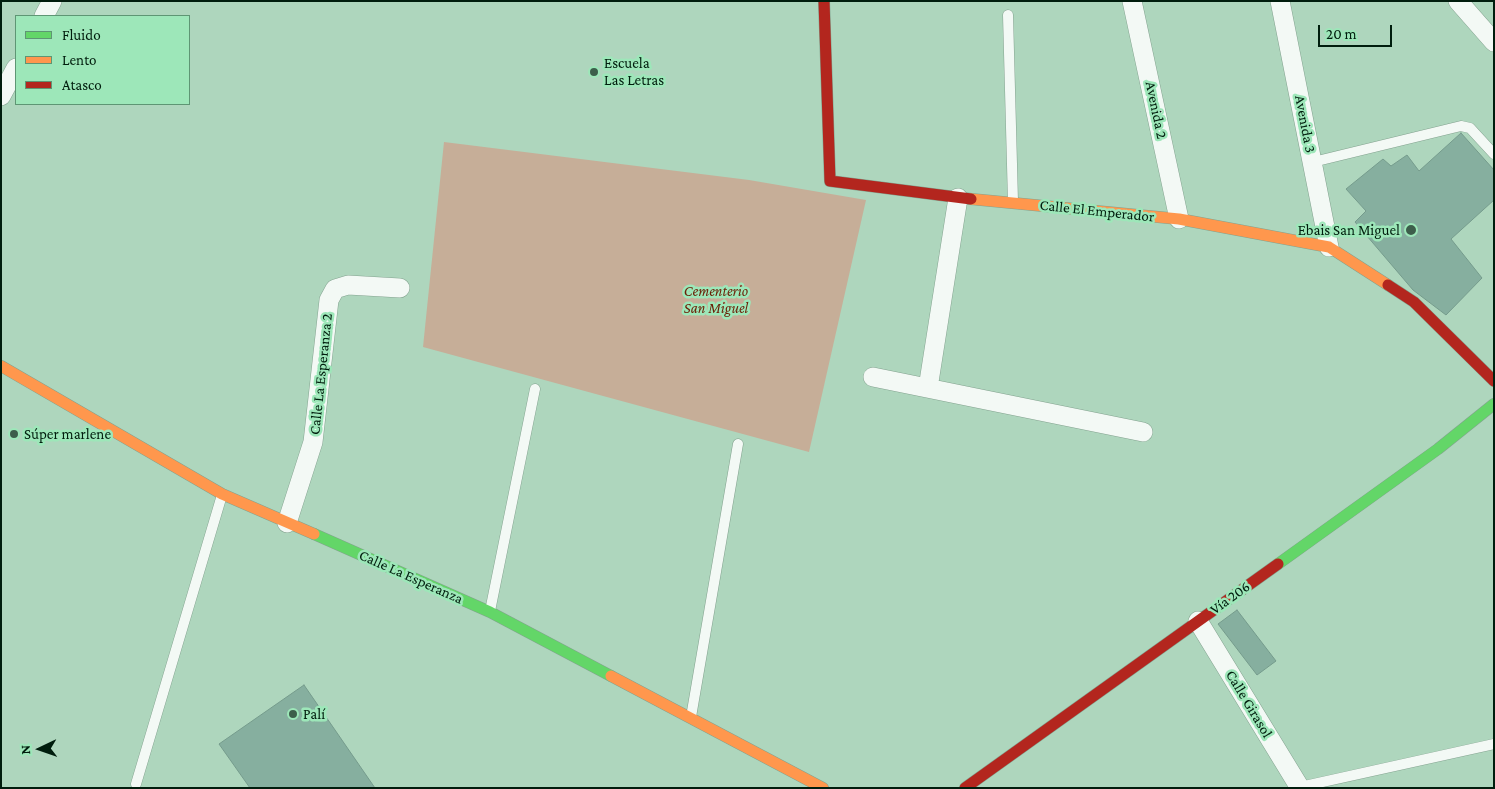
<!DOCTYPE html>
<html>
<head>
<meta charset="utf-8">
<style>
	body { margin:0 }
	#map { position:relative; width:1495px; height:789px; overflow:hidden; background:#aed6bd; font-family:"Crimson Pro",serif }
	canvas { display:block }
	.frame { position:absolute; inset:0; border:2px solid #001d0d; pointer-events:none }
	.legend { position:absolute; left:15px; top:15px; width:175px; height:90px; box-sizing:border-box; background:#9de7b9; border:1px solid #5e9674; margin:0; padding:6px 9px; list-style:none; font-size:15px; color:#001d0d }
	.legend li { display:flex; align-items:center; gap:10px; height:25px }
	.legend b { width:25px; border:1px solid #5e9674 }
	.north { position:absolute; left:15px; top:724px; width:50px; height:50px; -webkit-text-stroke:4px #9de7b9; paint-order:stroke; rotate:267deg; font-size:14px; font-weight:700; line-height:20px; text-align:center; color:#001d0d }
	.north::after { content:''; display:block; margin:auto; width:18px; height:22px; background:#001d0d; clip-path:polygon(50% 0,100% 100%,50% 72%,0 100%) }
	.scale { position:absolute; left:1318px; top:25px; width:74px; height:22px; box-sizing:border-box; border:2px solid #001d0d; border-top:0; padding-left:6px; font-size:15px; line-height:18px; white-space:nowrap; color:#001d0d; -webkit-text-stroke:4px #9de7b9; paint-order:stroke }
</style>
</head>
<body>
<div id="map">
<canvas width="1495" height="789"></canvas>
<div class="frame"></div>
<ul class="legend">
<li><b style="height:6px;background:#63d668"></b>Fluido</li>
<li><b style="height:6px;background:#ff974d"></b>Lento</li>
<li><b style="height:6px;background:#b3261e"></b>Atasco</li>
</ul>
<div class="north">N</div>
<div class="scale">20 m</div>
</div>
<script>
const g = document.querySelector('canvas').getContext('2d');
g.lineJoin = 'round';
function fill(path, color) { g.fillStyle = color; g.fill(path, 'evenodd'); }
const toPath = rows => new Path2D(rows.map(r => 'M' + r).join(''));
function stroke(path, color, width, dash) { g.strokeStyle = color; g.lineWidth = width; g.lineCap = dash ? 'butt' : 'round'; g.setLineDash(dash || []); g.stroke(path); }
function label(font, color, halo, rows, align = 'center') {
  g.font = font + ' "Crimson Pro",serif'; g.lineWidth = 5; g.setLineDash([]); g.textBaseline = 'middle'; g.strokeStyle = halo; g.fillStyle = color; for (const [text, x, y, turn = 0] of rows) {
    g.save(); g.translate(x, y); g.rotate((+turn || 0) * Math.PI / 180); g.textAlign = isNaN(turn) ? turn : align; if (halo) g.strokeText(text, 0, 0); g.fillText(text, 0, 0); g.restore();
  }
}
fill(toPath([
	[444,142,749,180,866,200,809,452,423,347]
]), '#c6ae98');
const building = toPath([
	[1461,133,1494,170,1494,200,1451,239,1482,278,1446,315,1413,290,1355,222,1366,211,1346,189,1383,159,1391,166,1407,155,1419,171,1461,133],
	[1237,610,1276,661,1257,675,1218,624,1237,610],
	[304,685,375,788,250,788,219,744,304,685]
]);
fill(building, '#86af9f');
stroke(building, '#759b8c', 1);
const lane = toPath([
	[1008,15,1013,202],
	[1313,162,1461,126,1470,128,1494,154],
	[490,611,535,389],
	[691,717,738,444],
	[136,784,222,495],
	[1300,787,1494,744]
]);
const street = toPath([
	[1132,1,1179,219],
	[1280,1,1329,247],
	[1458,1,1494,42],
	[44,16,52,1],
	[1,96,16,68],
	[873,377,1143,432],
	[928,388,958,198],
	[287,523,313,442,329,300,335,289,348,285,400,288],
	[1198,621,1300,788]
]);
const fast = toPath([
	[314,534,490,612,611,676],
	[1278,564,1438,449,1494,404]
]);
const slow = toPath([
	[971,199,1179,219,1329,247,1388,285],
	[1,366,222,494,314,534],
	[611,676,823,788]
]);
const jam = toPath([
	[824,1,830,181,971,199],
	[1388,285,1414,302,1494,381],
	[965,788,1278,564]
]);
stroke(lane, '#83a28f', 11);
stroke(street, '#83a28f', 20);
stroke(fast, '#83a28f', 12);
stroke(slow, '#83a28f', 12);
stroke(jam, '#83a28f', 12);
stroke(lane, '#f3f9f5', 10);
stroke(street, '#f3f9f5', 19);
stroke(fast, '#63d668', 11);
stroke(slow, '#ff974d', 11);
stroke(jam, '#b3261e', 11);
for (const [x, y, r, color] of [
	[594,72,5,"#3d5e4b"],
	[1411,230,6,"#3d5e4b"],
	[14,434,5,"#3d5e4b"],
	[293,714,5,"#3d5e4b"]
]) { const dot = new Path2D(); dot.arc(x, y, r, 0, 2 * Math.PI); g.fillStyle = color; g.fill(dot); stroke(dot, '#9de7b9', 2); }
label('15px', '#001d0d', '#9de7b9', [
	["Escuela",604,63],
	["Las Letras",604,80],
	["Ebais San Miguel",1400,230,"right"],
	["Súper marlene",24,434],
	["Palí",303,714]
], 'left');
label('15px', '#001d0d', '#9de7b9', [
	["Avenida 2",1156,110,78],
	["Avenida 3",1305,124,79],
	["Calle El Emperador",1097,211,6],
	["Calle La Esperanza 2",321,374,-84],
	["Calle La Esperanza",411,577,24],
	["Vía 206",1230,598,-36],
	["Calle Girasol",1249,704,59]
]);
label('italic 15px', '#6b1e06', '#9de7b9', [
	["Cementerio",716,291],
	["San Miguel",716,308]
]);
</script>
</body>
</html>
